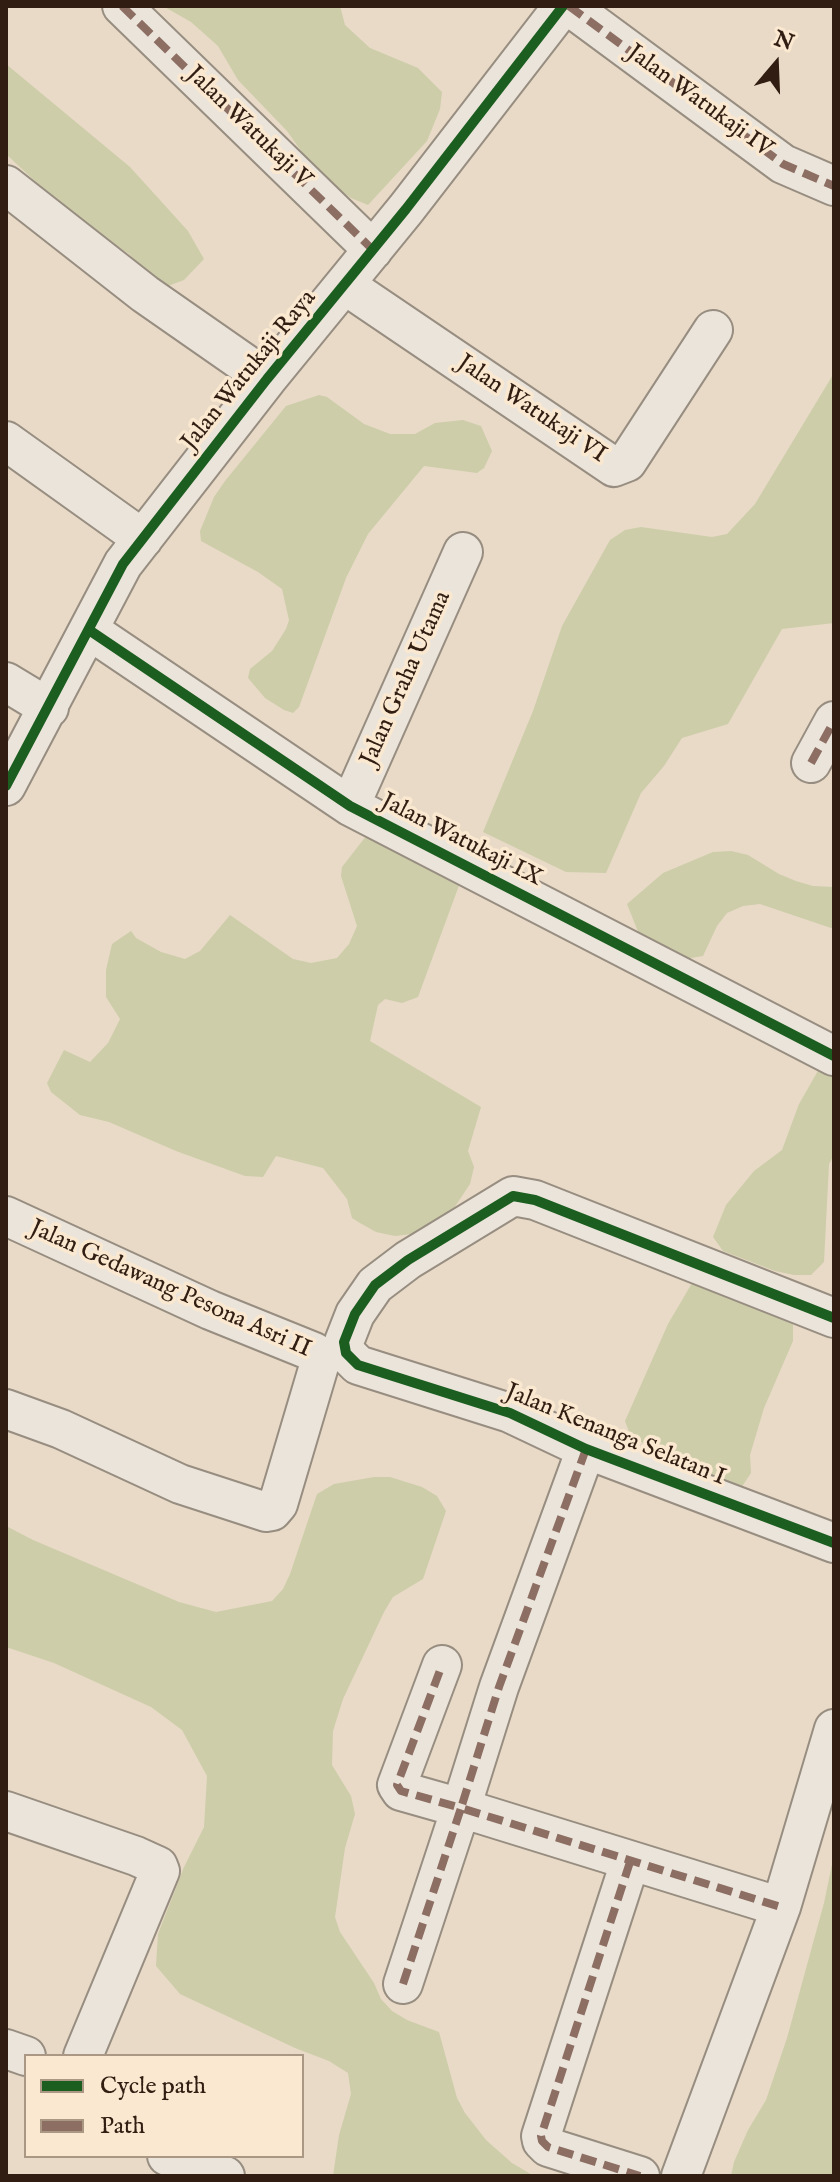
<!DOCTYPE html>
<html>
<head>
<meta charset="utf-8">
<style>
	body { margin:0 }
	#map { position:relative; width:840px; height:2182px; overflow:hidden; background:#e8dac6; font-family:"IM FELL English",serif }
	canvas { display:block }
	.frame { position:absolute; inset:0; border:8px solid #311d11; pointer-events:none }
	.legend { position:absolute; left:24px; top:2054px; width:280px; height:104px; box-sizing:border-box; background:#fae8d0; border:2px solid #aa9784; margin:0; padding:10px 14px; list-style:none; font-size:24px; color:#311d11 }
	.legend li { display:flex; align-items:center; gap:16px; height:40px }
	.legend b { width:40px; border:2px solid #aa9784 }
	.north { position:absolute; left:736px; top:24px; width:80px; height:80px; -webkit-text-stroke:6px #fae8d0; paint-order:stroke; rotate:19deg; font-size:22px; font-weight:700; line-height:32px; text-align:center; color:#311d11 }
	.north::after { content:''; display:block; margin:auto; width:28px; height:36px; background:#311d11; clip-path:polygon(50% 0,100% 100%,50% 72%,0 100%) }
</style>
</head>
<body>
<div id="map">
<canvas width="840" height="2182"></canvas>
<div class="frame"></div>
<ul class="legend">
<li><b style="height:10px;background:#1b5e20"></b>Cycle path</li>
<li><b style="height:10px;background:#8d6e63"></b>Path</li>
</ul>
<div class="north">N</div>
</div>
<script>
const g = document.querySelector('canvas').getContext('2d');
g.lineJoin = 'round';
function fill(path, color) { g.fillStyle = color; g.fill(path, 'evenodd'); }
const toPath = rows => new Path2D(rows.map(r => 'M' + r).join(''));
function stroke(path, color, width, dash) { g.strokeStyle = color; g.lineWidth = width; g.lineCap = dash ? 'butt' : 'round'; g.setLineDash(dash || []); g.stroke(path); }
function label(font, color, halo, rows, align = 'center') {
  g.font = font + ' "IM FELL English",serif'; g.lineWidth = 7; g.setLineDash([]); g.textBaseline = 'middle'; g.strokeStyle = halo; g.fillStyle = color; for (const [text, x, y, turn = 0] of rows) {
    g.save(); g.translate(x, y); g.rotate((+turn || 0) * Math.PI / 180); g.textAlign = isNaN(turn) ? turn : align; if (halo) g.strokeText(text, 0, 0); g.fillText(text, 0, 0); g.restore();
  }
}
fill(toPath([
	[163,6,340,6,345,25,370,48,418,68,442,92,440,109,427,141,368,205,351,198,318,175,287,131,238,80,218,46,191,22],
	[6,64,130,167,188,231,204,259,184,280,168,286,152,279,129,254,71,215,6,154],
	[834,373,834,623,782,629,728,724,682,738,664,766,641,793,606,873,566,872,483,832,533,711,562,626,610,540,625,530,641,527,712,537,727,534,755,504],
	[319,395,327,397,364,424,390,434,415,434,435,423,463,420,481,426,492,451,484,468,477,473,424,466,368,534,346,578,299,707,293,713,284,710,265,698,248,678,250,669,272,651,286,629,289,620,282,589,258,572,201,541,200,531,214,497,225,481,286,406],
	[370,831,461,880,418,997,402,1003,385,999,378,1005,370,1041,481,1107,468,1151,474,1167,470,1184,454,1208,429,1232,395,1236,376,1232,360,1223,352,1218,347,1199,323,1168,276,1156,263,1177,245,1176,176,1151,109,1122,80,1115,51,1092,47,1083,64,1050,90,1062,108,1043,120,1019,106,997,106,970,112,944,131,931,136,938,161,952,185,959,200,951,230,915,293,959,311,963,337,958,349,944,357,926,341,876,342,867],
	[731,851,748,855,779,874,796,881,813,886,834,887,834,929,760,904,743,906,727,913,717,926,703,956,685,959,639,934,627,904,663,873,713,852],
	[819,1069,834,1075,834,1155,829,1164,824,1262,811,1275,794,1275,775,1271,723,1251,713,1237,726,1205,754,1171,782,1150,799,1104],
	[695,1278,713,1292,793,1324,793,1341,764,1408,750,1455,751,1473,741,1488,692,1473,661,1452,631,1437,625,1421,668,1324],
	[374,1477,390,1477,422,1487,437,1496,446,1511,423,1579,393,1597,384,1612,343,1699,333,1731,332,1765,351,1796,355,1814,345,1848,335,1917,340,1932,374,1983,381,1999,392,2011,407,2020,439,2032,457,2098,465,2113,486,2140,512,2163,534,2176,333,2176,339,2135,351,2094,348,2073,329,2061,295,2048,180,1994,156,1966,158,1934,184,1867,204,1827,207,1776,182,1730,151,1707,54,1663,6,1647,6,1526,33,1540,179,1602,216,1612,272,1601,283,1589,290,1574,317,1494,334,1484],
	[834,1855,834,2176,731,2176,734,2162,748,2130,766,2100,787,2038,824,1903]
]), '#cdcdaa');
const minor = toPath([
	[122,6,373,250],
	[569,6,783,164,834,186],
	[6,185,145,294,267,379],
	[345,285,614,467,627,462,713,330],
	[6,441,143,539],
	[89,630,350,806,834,1056],
	[6,682,49,708],
	[811,763,834,721],
	[6,786,123,564,267,379,406,209,563,6],
	[350,806,463,552],
	[6,1216,210,1310,314,1352,321,1359,278,1504,272,1511,266,1512,180,1484,61,1429,6,1409],
	[834,1318,535,1200,513,1196,408,1260,375,1285,355,1314,344,1342,346,1353,358,1365,510,1413,586,1449,834,1543],
	[586,1449,499,1687,461,1808,781,1907],
	[6,1811,136,1856,158,1866,160,1871,83,2056],
	[630,1862,541,2136,542,2141,548,2147,640,2176],
	[403,1984,461,1808,401,1791,397,1785,442,1665],
	[6,2049,26,2056],
	[167,2156,225,2176],
	[681,2176,781,1907,834,1729]
]);
stroke(minor, '#978d80', 42);
stroke(minor, '#ebe4da', 38);
stroke(toPath([
	[122,6,373,250],
	[569,6,783,164,834,186],
	[811,763,834,721],
	[586,1449,499,1687,461,1808,781,1907],
	[630,1862,541,2136,542,2141,548,2147,640,2176],
	[403,1984,461,1808,401,1791,397,1785,442,1665]
]), '#8d6e63', 8, [16, 8]);
stroke(toPath([
	[89,630,350,806,834,1056],
	[6,786,123,564,267,379,406,209,563,6],
	[834,1318,535,1200,513,1196,408,1260,375,1285,355,1314,344,1342,346,1353,358,1365,510,1413,586,1449,834,1543]
]), '#1b5e20', 10);
label('24px', '#311d11', '#fae8d0', [
	["Jalan Watukaji IV",699,102,36],
	["Jalan Watukaji V",248,128,44],
	["Jalan Watukaji Raya",250,371,-51],
	["Jalan Watukaji VI",531,410,34],
	["Jalan Graha Utama",407,679,-66],
	["Jalan Watukaji IX",461,841,27],
	["Jalan Gedawang Pesona Asri II",170,1290,24],
	["Jalan Kenanga Selatan I",615,1436,22]
]);
</script>
</body>
</html>
